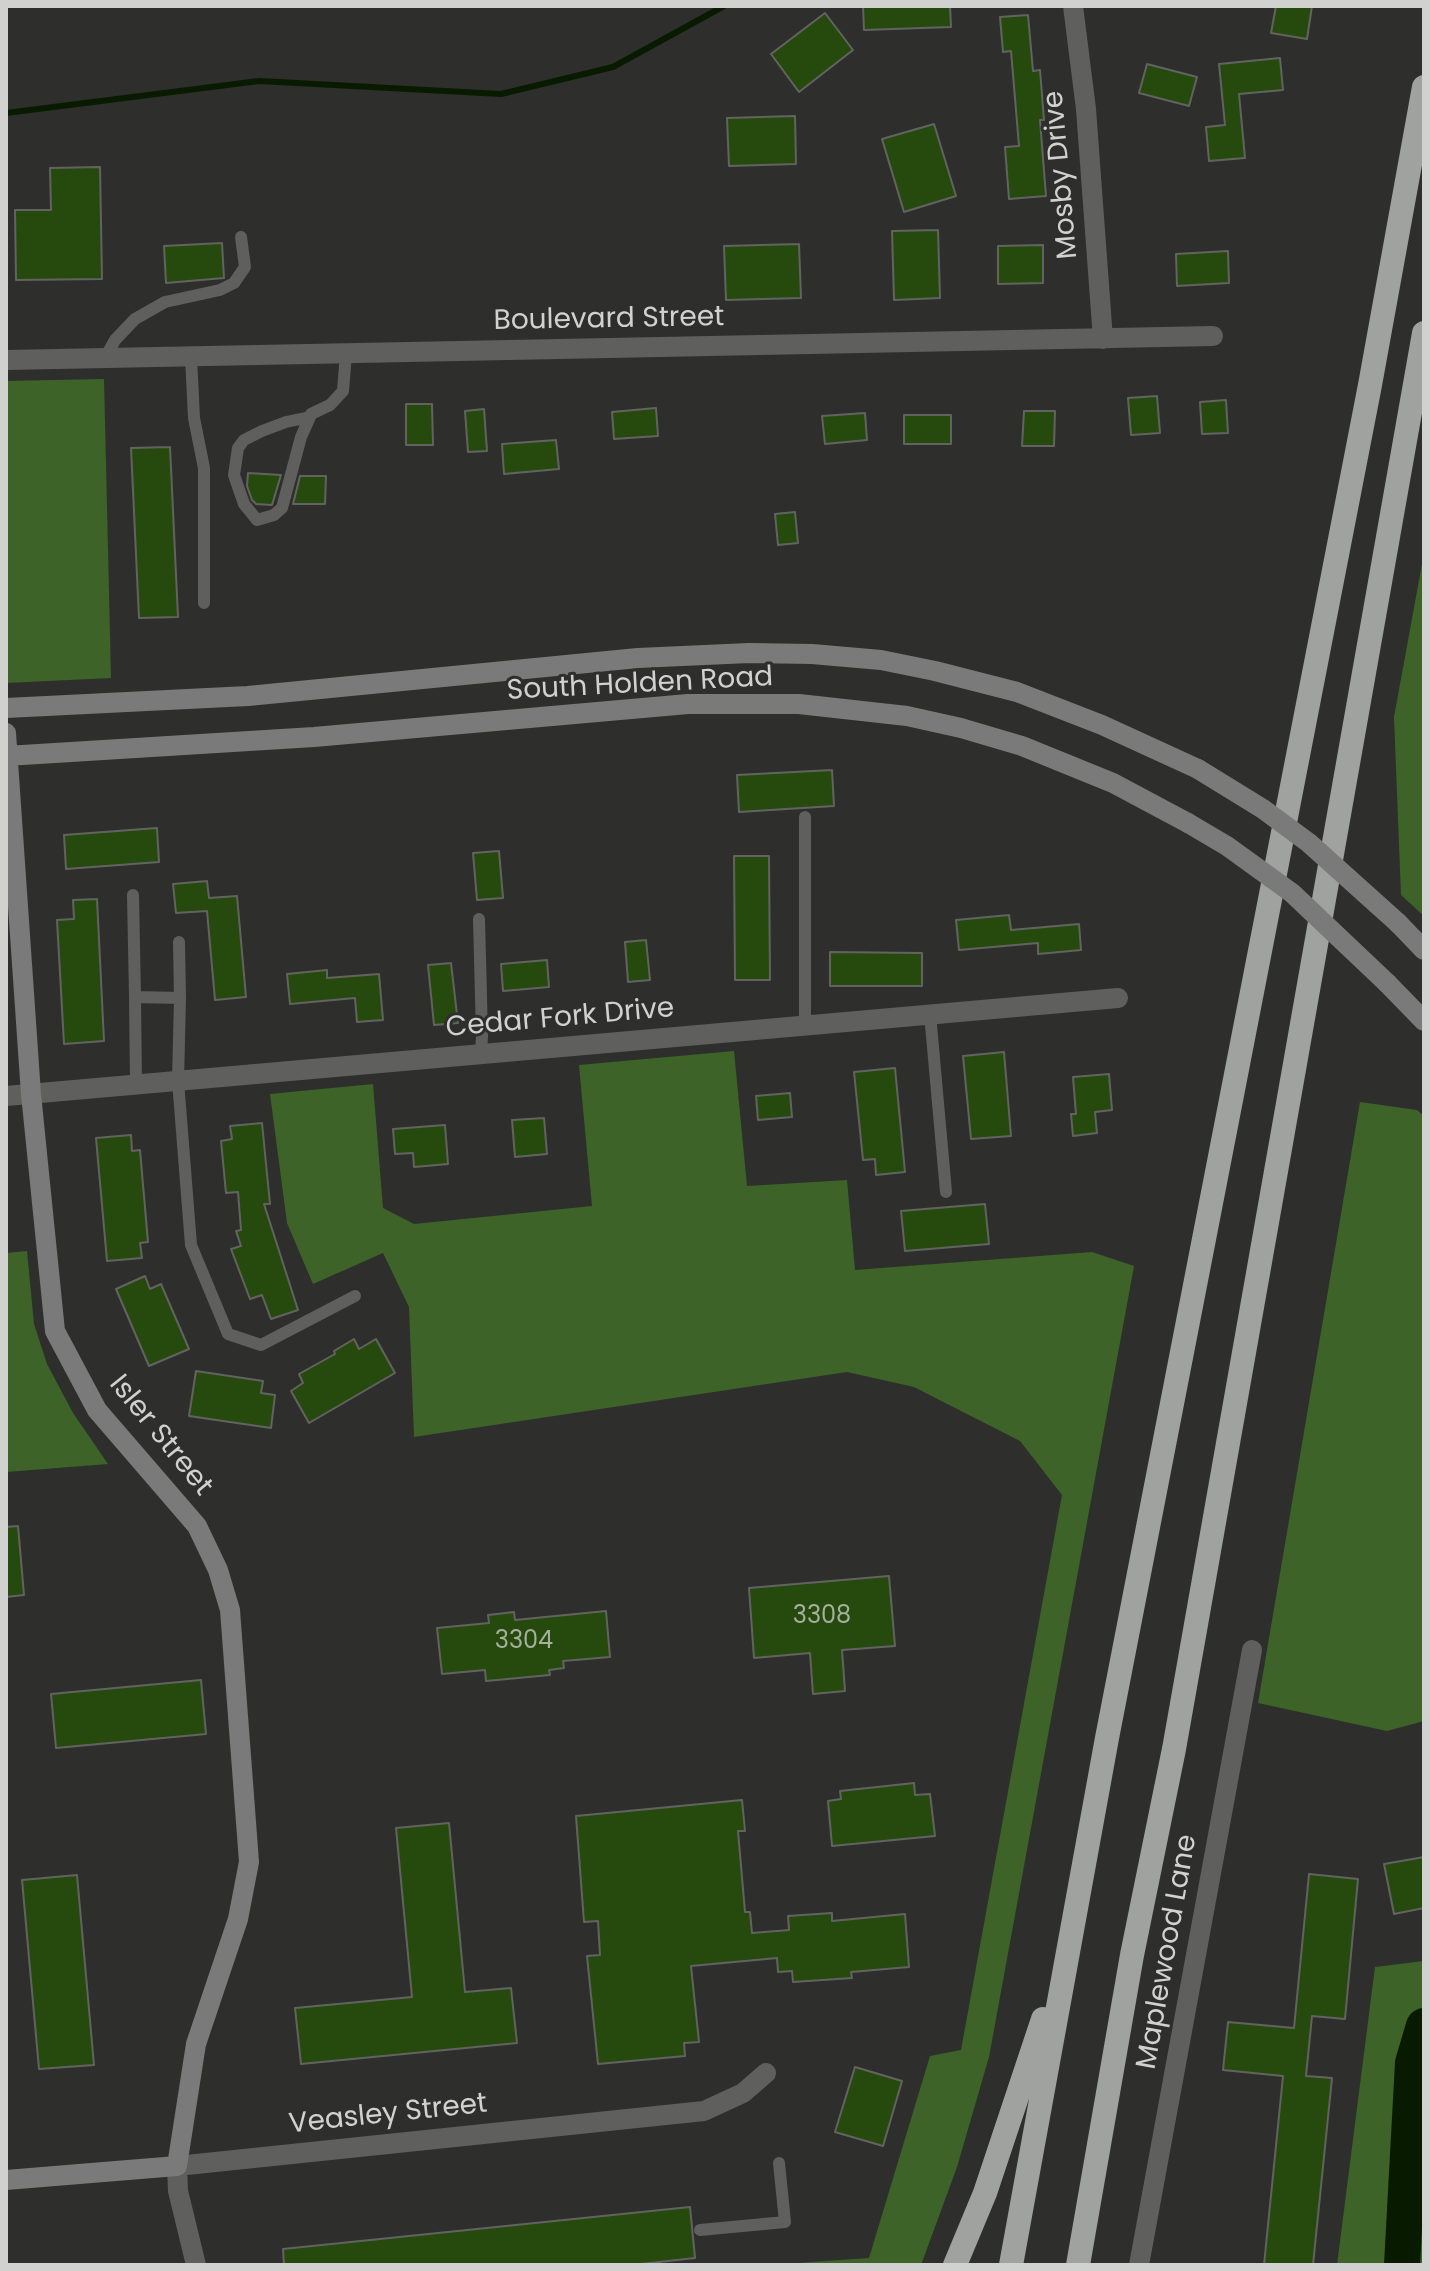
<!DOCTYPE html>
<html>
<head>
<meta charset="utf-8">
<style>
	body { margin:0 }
	#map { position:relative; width:1430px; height:2271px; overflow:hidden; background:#2e2f2d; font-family:Poppins,sans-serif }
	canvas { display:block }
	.frame { position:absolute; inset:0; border:8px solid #d1d2d0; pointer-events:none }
</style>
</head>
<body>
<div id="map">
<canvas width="1430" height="2271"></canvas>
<div class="frame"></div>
</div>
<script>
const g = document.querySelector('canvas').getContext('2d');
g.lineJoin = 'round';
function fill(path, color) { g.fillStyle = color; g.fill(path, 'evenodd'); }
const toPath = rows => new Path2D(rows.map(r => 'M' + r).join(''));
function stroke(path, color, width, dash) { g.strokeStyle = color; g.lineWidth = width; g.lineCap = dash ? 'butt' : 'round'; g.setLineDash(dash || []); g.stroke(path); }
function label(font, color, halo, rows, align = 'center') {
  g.font = font + ' Poppins,sans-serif'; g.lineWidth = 6; g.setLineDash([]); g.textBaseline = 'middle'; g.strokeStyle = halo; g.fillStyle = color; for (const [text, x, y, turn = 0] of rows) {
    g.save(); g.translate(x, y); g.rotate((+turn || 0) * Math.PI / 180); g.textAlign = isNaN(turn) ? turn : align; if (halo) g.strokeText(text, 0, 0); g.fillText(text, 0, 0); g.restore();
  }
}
fill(toPath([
	[104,379,111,678,6,683,6,381],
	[1424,553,1424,916,1401,895,1394,717],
	[734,1051,747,1186,847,1180,855,1270,1092,1252,1134,1266,989,2057,957,2167,921,2265,769,2265,869,2258,930,2056,961,2050,1062,1495,1020,1441,914,1387,847,1372,414,1437,409,1307,383,1253,313,1284,287,1223,270,1094,373,1084,383,1208,414,1224,592,1206,579,1065],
	[1360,1102,1417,1110,1424,1116,1424,1721,1387,1731,1258,1703],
	[27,1251,34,1324,47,1364,73,1413,108,1464,6,1472,6,1253],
	[1424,1961,1424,2265,1337,2265,1375,1967]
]), '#3d6328');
stroke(toPath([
	[6,113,259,81,501,94,613,67,724,6]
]), '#081b00', 6);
stroke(toPath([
	[1402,2265,1413,2063,1424,2026]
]), '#081b00', 36);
const building = toPath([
	[863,6,950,6,951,27,864,30,863,6],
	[1276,6,1312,6,1307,39,1271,33,1276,6],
	[825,13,853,50,799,92,771,54,825,13],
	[1028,15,1033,71,1040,70,1044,120,1040,120,1046,196,1009,199,1005,147,1019,146,1011,51,1003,52,1000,17,1028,15],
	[1280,58,1283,90,1239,94,1245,158,1209,161,1206,127,1225,125,1219,64,1280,58],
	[1147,64,1197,77,1189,106,1139,93,1147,64],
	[795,116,796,164,729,166,727,118,795,116],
	[934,124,956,196,904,212,882,139,934,124],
	[100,167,102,279,16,280,15,210,51,210,50,168,100,167],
	[938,230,940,298,894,300,892,231,938,230],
	[222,243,224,278,166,283,164,246,222,243],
	[799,244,801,298,726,300,724,246,799,244],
	[1043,245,1043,283,998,284,998,246,1043,245],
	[1228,251,1229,283,1177,286,1176,254,1228,251],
	[1157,396,1160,433,1131,435,1128,398,1157,396],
	[1226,400,1228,433,1202,434,1200,402,1226,400],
	[406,404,432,404,433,445,406,445,406,404],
	[656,408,658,436,614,439,612,412,656,408],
	[484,409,487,451,468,452,465,411,484,409],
	[1024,411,1055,411,1054,446,1022,446,1024,411],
	[865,413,867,440,825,444,822,416,865,413],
	[904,415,951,415,951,444,904,444,904,415],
	[556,440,559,469,504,474,502,444,556,440],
	[170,447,178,617,139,618,131,448,170,447],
	[248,473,281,475,272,505,256,504,252,500,247,486,248,473],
	[300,476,326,476,325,504,293,504,300,476],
	[795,512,798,543,778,545,775,514,795,512],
	[832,770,834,806,739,812,737,775,832,770],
	[157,828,159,862,66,869,64,835,157,828],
	[499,851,503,898,477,900,473,853,499,851],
	[734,856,769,856,770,980,735,980,734,856],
	[207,881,209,898,237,896,246,997,215,1000,207,911,176,913,173,884,207,881],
	[97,899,104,1041,64,1044,57,920,74,919,73,900,97,899],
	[1009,915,1011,930,1079,924,1081,950,1038,954,1038,943,959,950,956,920,1009,915],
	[646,940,650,980,628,982,625,942,646,940],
	[830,952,922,953,922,986,830,986,830,952],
	[547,960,549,987,503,991,501,964,547,960],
	[451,963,458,1023,434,1025,428,965,451,963],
	[327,970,327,978,379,974,383,1020,357,1022,355,998,290,1004,287,974,327,970],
	[1004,1052,1011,1136,971,1139,963,1056,1004,1052],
	[895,1068,905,1172,876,1175,875,1159,863,1160,854,1072,895,1068],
	[1109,1074,1112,1110,1095,1112,1097,1133,1073,1136,1071,1114,1076,1114,1073,1077,1109,1074],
	[790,1093,792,1117,758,1120,756,1096,790,1093],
	[544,1118,547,1154,515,1157,512,1120,544,1118],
	[262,1123,270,1204,264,1204,298,1310,271,1319,262,1295,250,1299,231,1249,241,1246,236,1231,241,1230,238,1192,226,1193,221,1141,232,1139,230,1126,262,1123],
	[445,1125,448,1164,414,1167,413,1153,395,1154,393,1129,445,1125],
	[131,1135,132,1151,140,1150,148,1242,140,1243,142,1258,107,1261,96,1138,131,1135],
	[985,1204,989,1244,905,1251,901,1211,985,1204],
	[145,1276,150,1289,161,1284,189,1349,149,1366,116,1289,145,1276],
	[354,1339,359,1349,376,1339,395,1373,309,1423,291,1391,303,1383,299,1374,335,1354,334,1351,354,1339],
	[196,1371,263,1381,261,1393,275,1395,271,1428,189,1416,196,1371],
	[18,1526,24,1595,6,1597,6,1527,18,1526],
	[889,1576,895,1646,842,1650,845,1691,813,1694,810,1653,754,1658,749,1588,889,1576],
	[606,1611,610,1657,563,1661,564,1668,549,1670,550,1675,486,1681,485,1670,442,1674,437,1628,489,1623,488,1615,514,1612,515,1620,606,1611],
	[201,1680,206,1734,56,1748,51,1694,201,1680],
	[914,1783,915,1795,930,1794,935,1836,832,1846,828,1801,841,1799,840,1791,914,1783],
	[742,1800,745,1831,738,1831,745,1912,750,1912,752,1933,789,1930,788,1916,832,1913,832,1921,905,1914,909,1967,851,1972,852,1978,793,1982,792,1971,778,1972,777,1958,691,1966,699,2042,684,2043,685,2056,598,2064,587,1956,600,1955,598,1921,584,1922,576,1816,742,1800],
	[449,1823,465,1992,511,1988,517,2043,301,2064,295,2008,412,1997,396,1828,449,1823],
	[1424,1857,1424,1908,1394,1914,1384,1864,1424,1857],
	[1309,1874,1358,1879,1345,2019,1312,2016,1306,2076,1332,2078,1313,2265,1264,2265,1283,2076,1223,2070,1228,2022,1294,2028,1309,1874],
	[77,1875,94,2065,39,2069,22,1880,77,1875],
	[855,2067,902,2081,883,2146,835,2132,855,2067],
	[690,2207,695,2258,632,2265,284,2265,283,2249,690,2207]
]);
fill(building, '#264a0d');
stroke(building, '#626361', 2);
stroke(toPath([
	[191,357,194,418,204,468,204,603],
	[105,358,115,340,135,319,165,302,220,290,234,283,245,267,241,237],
	[310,417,286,422,262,431,244,440,238,448,234,475,244,504,257,520,274,515,282,508,301,437,310,417,311,414,330,405,343,391,346,353],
	[133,895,135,997],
	[479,919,482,1036,481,1054],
	[179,942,180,998],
	[930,1014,946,1192],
	[805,1025,805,817],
	[136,1084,135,997,180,998,178,1081,191,1245,228,1334,261,1345,355,1296],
	[700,2230,785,2222,779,2163]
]), '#5f5f5e', 12);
stroke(toPath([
	[1073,6,1086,109,1103,339],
	[6,360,1213,336],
	[6,1096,1118,998],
	[196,2265,178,2191,177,2166,704,2111,743,2093,766,2073],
	[1139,2265,1252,1650]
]), '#5f5f5e', 20);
stroke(toPath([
	[6,708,248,696,638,658,749,653,812,654,881,660,935,671,1017,692,1102,725,1198,769],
	[6,733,31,1094,55,1331,97,1410,197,1526,218,1570,230,1610,249,1862,238,1919,196,2044,177,2166,6,2180],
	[6,756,314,737,688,704,799,704,907,716,961,728,1022,746,1113,783,1188,823],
	[1398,923,1424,950],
	[1387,983,1424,1021]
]), '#797a79', 20);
stroke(toPath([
	[955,2265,985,2193,1043,2019],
	[1011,2265,1107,1738,1370,385,1424,87],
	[1078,2265,1132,1955,1174,1749,1424,333]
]), '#a0a29f', 24);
stroke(toPath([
	[1198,769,1263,809,1309,843,1398,923],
	[1188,823,1227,846,1292,893,1387,983]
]), '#797a79', 20);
label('24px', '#a6b09f', null, [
	["3308",822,1617],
	["3304",524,1642]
]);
label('28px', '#d1d2d0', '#2e2f2d', [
	["Mosby Drive",1062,175,-95],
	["Boulevard Street",609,320,-1],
	["South Holden Road",640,685,-3],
	["Cedar Fork Drive",560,1019,-5],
	["Isler Street",160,1436,51],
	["Maplewood Lane",1168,1952,-80],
	["Veasley Street",388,2115,-6]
]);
</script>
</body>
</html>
